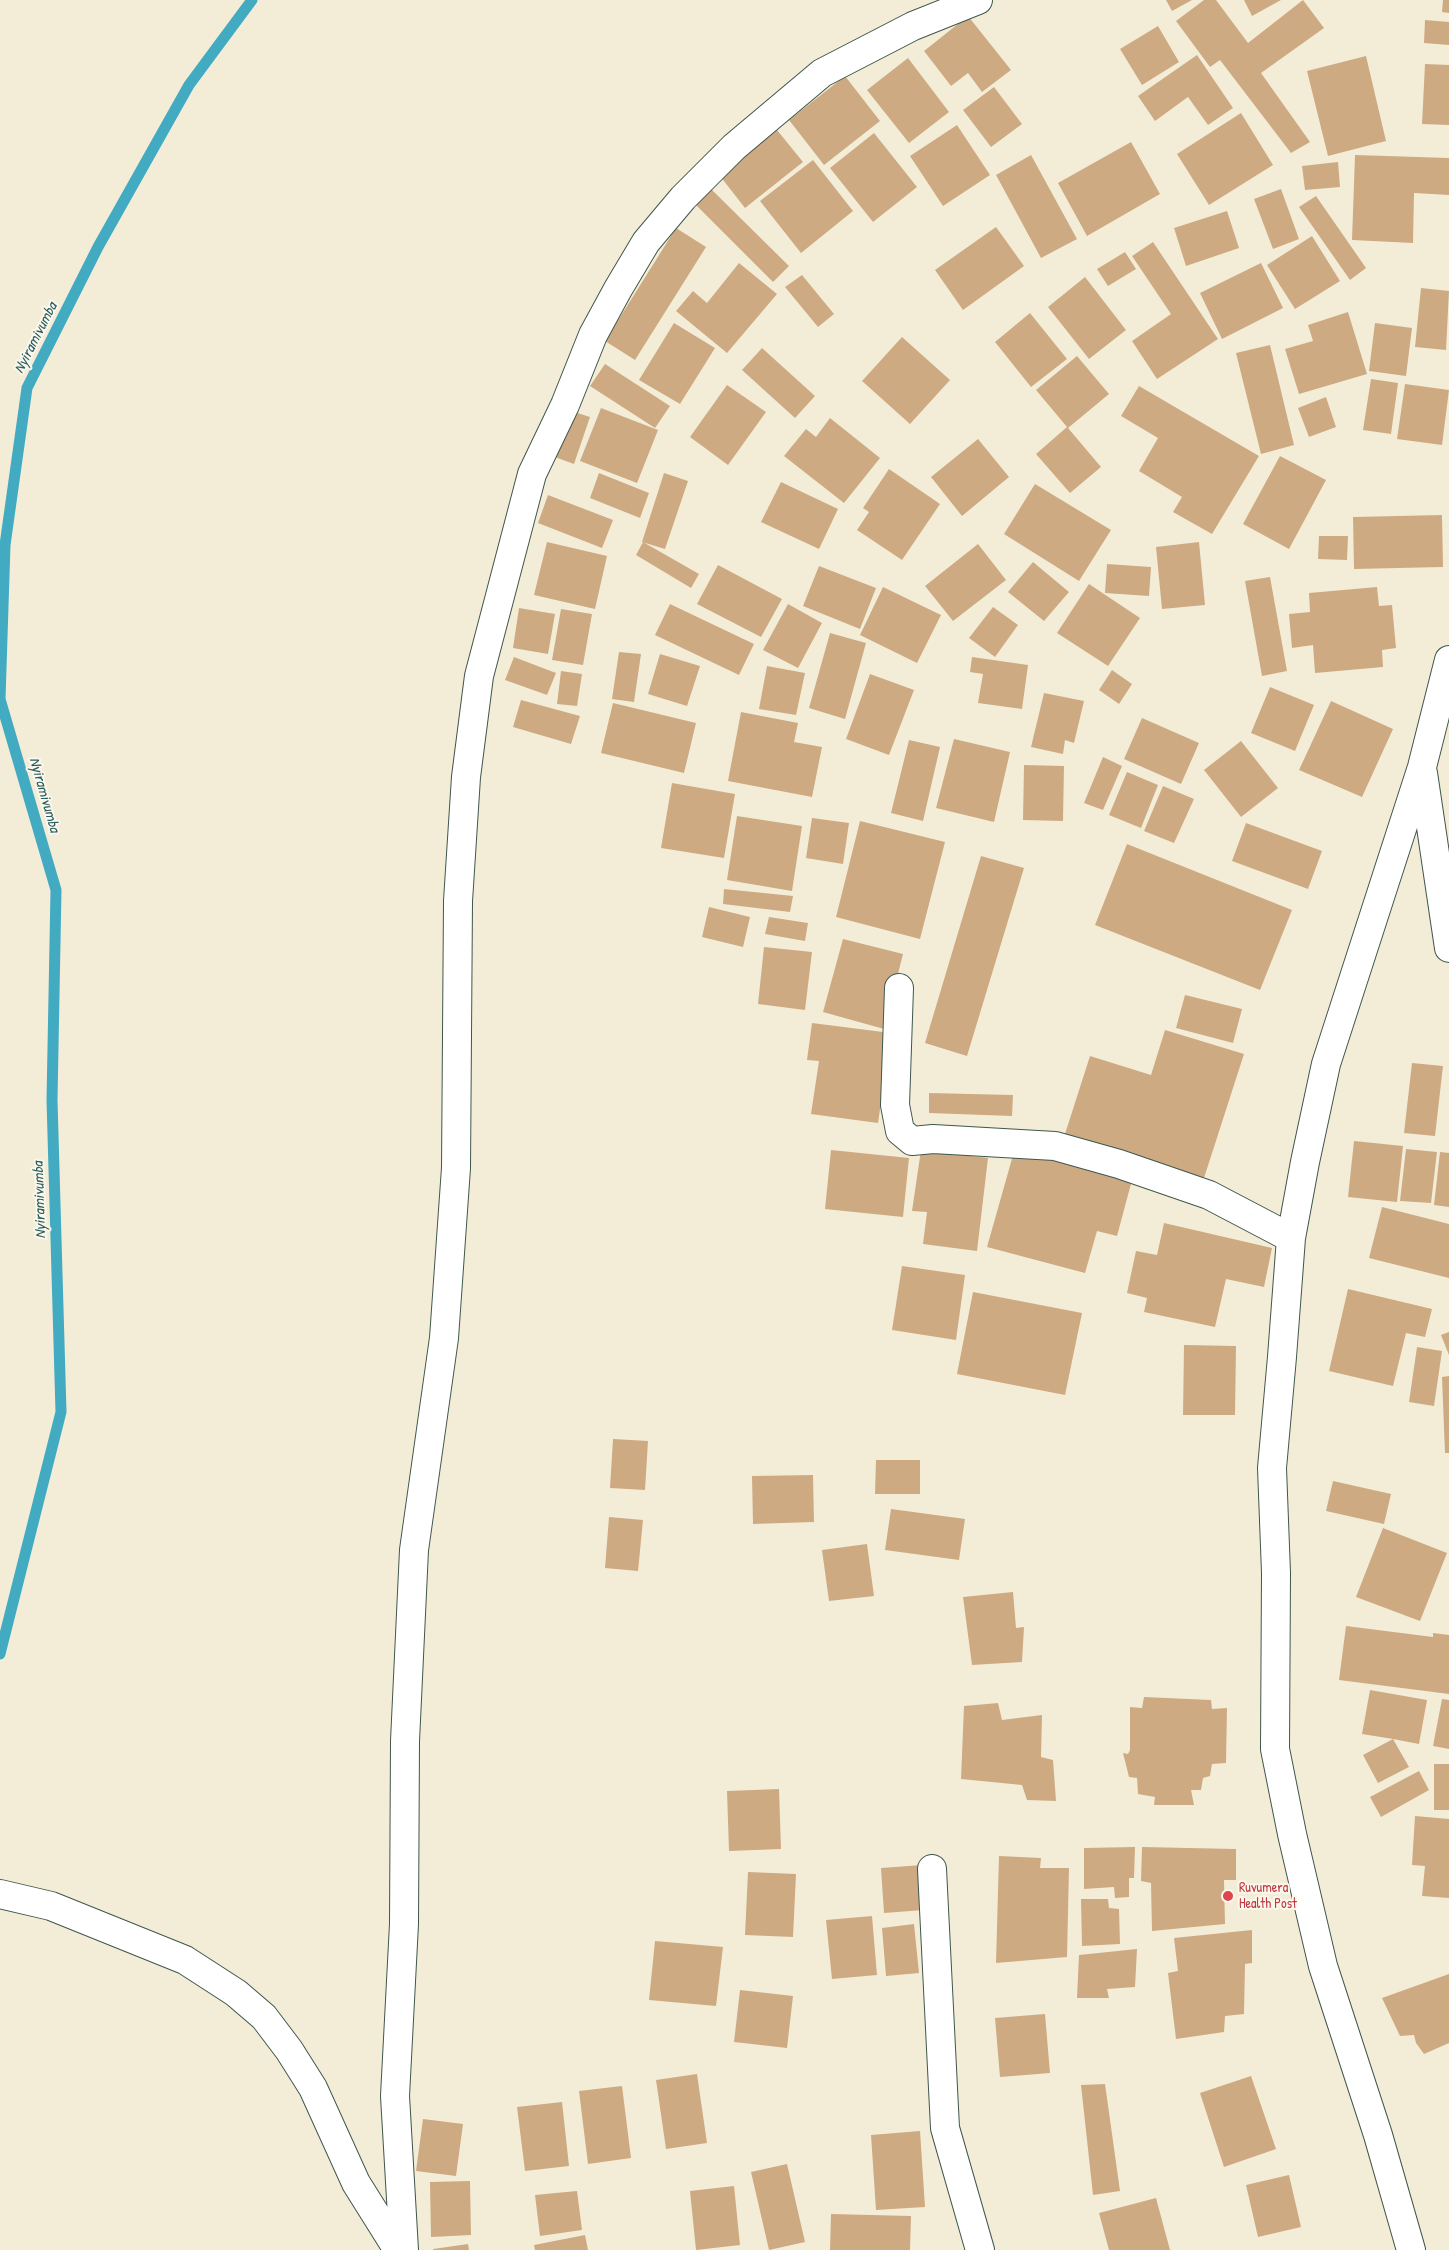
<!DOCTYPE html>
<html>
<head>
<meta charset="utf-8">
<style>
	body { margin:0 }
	canvas { display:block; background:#f3edd7 }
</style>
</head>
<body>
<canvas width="1449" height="2250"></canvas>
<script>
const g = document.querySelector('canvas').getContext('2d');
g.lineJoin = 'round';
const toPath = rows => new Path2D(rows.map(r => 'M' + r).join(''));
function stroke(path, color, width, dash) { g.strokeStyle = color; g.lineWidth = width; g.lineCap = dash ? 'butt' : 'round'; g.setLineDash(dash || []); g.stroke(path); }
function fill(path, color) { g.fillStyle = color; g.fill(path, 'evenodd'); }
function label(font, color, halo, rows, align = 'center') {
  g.font = font + ' "Patrick Hand",sans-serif'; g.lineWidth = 4; g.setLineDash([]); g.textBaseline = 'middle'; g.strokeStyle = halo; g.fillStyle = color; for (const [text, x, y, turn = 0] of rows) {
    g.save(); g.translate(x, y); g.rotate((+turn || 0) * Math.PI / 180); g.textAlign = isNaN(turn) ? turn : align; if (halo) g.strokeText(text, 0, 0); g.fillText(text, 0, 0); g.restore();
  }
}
stroke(toPath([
	[0,1654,61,1412,52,1100,56,890,0,699,5,545,27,388,98,247,189,85,252,0]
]), '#42abc2', 11);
fill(toPath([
	[1166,0,1192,0,1172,11],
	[1204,0,1216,0,1248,43,1303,0,1324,28,1261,73,1310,142,1291,153,1220,60,1210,67,1176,21],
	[1244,0,1281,0,1252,16],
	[1443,0,1449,0,1449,13,1442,12],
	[968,16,1011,70,982,92,968,73,951,86,924,51],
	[1425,20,1449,22,1449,45,1424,43],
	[1158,26,1179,62,1142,85,1120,49],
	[1197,55,1233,108,1208,125,1188,97,1155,121,1138,96],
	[1366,56,1386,141,1328,156,1307,71],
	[908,58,949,112,909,143,867,90],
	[1425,64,1449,65,1449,125,1422,124],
	[845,76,880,121,824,165,789,120],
	[994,87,1022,124,991,147,963,110],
	[1241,113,1273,165,1209,205,1177,154],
	[957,125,990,175,943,206,910,156],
	[777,130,803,162,745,208,720,176],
	[874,133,917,187,873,222,830,168],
	[1131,142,1160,194,1087,236,1058,183],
	[1031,155,1077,239,1041,258,996,175],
	[1355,155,1449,158,1449,195,1414,193,1413,243,1352,240],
	[813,160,853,211,801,253,760,201],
	[1338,162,1340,187,1305,190,1302,166],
	[709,187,789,266,773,282,694,203],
	[1281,189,1299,239,1273,249,1254,199],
	[1316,196,1366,268,1350,280,1299,207],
	[1227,211,1239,248,1186,266,1174,228],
	[996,227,1024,266,963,310,935,270],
	[676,228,706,247,635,360,605,341],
	[1312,236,1340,281,1295,309,1267,265],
	[1153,242,1218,339,1157,379,1132,341,1171,314,1132,256],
	[1125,252,1136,269,1108,286,1097,269],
	[739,263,777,294,727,353,676,311,693,291,707,303],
	[1261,263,1283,308,1222,339,1200,293],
	[802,275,834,314,818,327,785,287],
	[1085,277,1126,330,1089,359,1048,307],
	[1421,288,1449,291,1446,350,1415,347],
	[1348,312,1367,374,1299,394,1285,349,1313,341,1308,325],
	[1030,313,1067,359,1031,387,995,342],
	[674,323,715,348,680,404,639,380],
	[1375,323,1412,328,1406,376,1369,371],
	[902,337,950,380,910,424,862,381],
	[1270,345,1294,445,1261,454,1236,353],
	[762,348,815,396,795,418,742,370],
	[1077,356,1109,394,1068,428,1101,467,1070,493,1036,454,1067,427,1036,390],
	[605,364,670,406,655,428,590,386],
	[1371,379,1398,383,1391,434,1363,430],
	[1405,384,1449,390,1442,445,1397,439],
	[727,385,766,412,728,465,690,437],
	[1139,386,1259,456,1212,534,1173,512,1182,497,1139,471,1158,438,1121,416],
	[1326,397,1336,427,1309,437,1298,408],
	[601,408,658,430,637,483,580,461],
	[568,410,590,417,574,464,552,456],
	[830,418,880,458,844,503,784,456,806,429,816,437],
	[978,439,1009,477,962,516,931,477],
	[1280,456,1326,480,1289,549,1243,524],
	[889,469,940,504,902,560,857,530,869,512,863,508],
	[599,473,649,493,640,518,590,498],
	[664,473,688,481,665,549,642,542],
	[781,482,838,509,819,549,761,522],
	[1035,484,1111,530,1079,581,1004,534],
	[548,495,613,520,602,548,538,523],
	[1442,515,1443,567,1354,569,1353,517],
	[1319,536,1348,536,1347,560,1318,559],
	[547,542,607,556,595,609,534,595],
	[643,542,699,574,691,588,636,555],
	[1199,542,1205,605,1162,609,1156,547],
	[978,544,1006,580,953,621,925,586],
	[1033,562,1069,592,1044,621,1008,592],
	[1107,564,1151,567,1149,596,1105,593],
	[718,565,782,599,761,637,697,604],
	[819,566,876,588,860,629,803,606],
	[1270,577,1287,671,1262,676,1245,581],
	[1089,584,1140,618,1108,666,1057,633],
	[883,587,941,615,917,663,860,635],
	[1377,587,1379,606,1392,605,1396,648,1382,650,1383,667,1315,673,1313,645,1292,648,1289,614,1310,612,1309,593],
	[670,604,754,644,739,675,655,635],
	[788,604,822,623,798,668,763,650],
	[993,607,1018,625,995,657,969,638],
	[519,608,555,614,548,654,513,648],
	[561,609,592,614,583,665,552,660],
	[830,633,866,643,845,719,809,708],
	[619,652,641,654,634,702,612,699],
	[660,654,700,666,687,706,648,694],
	[514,657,556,673,547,695,505,680],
	[972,657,1028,665,1022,709,978,703,983,674,970,672],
	[767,666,805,673,796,715,759,709],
	[1112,670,1132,684,1119,704,1099,690],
	[561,671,582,674,577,706,557,704],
	[870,674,914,690,889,755,846,739],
	[1270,687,1314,705,1295,751,1251,733],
	[1044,693,1084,701,1074,743,1065,740,1063,754,1031,747],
	[521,700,580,716,571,744,513,727],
	[1331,701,1393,729,1362,797,1299,770],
	[613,703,696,723,684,773,601,753],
	[741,712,798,723,794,742,822,747,812,797,728,781],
	[1142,718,1199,743,1181,784,1124,759],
	[954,739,1010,752,994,822,936,808],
	[909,740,940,747,923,821,891,813],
	[1241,741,1278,788,1241,817,1204,770],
	[1103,757,1122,766,1103,810,1084,803],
	[1024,765,1064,766,1063,821,1023,820],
	[1127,772,1158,785,1141,828,1109,815],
	[672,783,735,794,724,858,661,848],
	[1163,786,1194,799,1174,843,1144,831],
	[737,816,802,826,792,891,727,880],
	[812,818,849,823,843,864,806,858],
	[860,821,945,842,920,939,836,917],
	[1246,823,1322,851,1308,889,1232,861],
	[1127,844,1292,910,1260,990,1095,925],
	[981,856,1024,868,967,1056,925,1043],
	[724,889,793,896,790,912,723,904],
	[709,907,750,917,743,947,702,937],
	[769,917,808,923,805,941,765,934],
	[843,939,903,954,884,1029,823,1012],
	[764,947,812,952,805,1010,758,1004],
	[1185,995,1242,1009,1233,1043,1176,1028],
	[812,1023,891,1033,878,1123,811,1114,819,1061,807,1060],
	[1165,1030,1244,1054,1204,1178,1065,1134,1090,1056,1151,1075],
	[1412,1063,1443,1066,1435,1136,1404,1133],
	[929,1093,1013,1095,1012,1116,929,1113],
	[1354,1141,1403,1146,1397,1202,1348,1197],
	[1015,1148,1132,1180,1117,1236,1097,1231,1085,1273,987,1247],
	[1406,1149,1437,1152,1431,1203,1400,1201],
	[831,1150,909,1158,903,1217,825,1209],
	[921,1150,988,1158,977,1251,923,1244,927,1212,912,1211],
	[1440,1152,1449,1153,1449,1207,1434,1205],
	[1382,1207,1449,1224,1449,1278,1369,1258],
	[1164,1223,1272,1248,1264,1287,1226,1279,1215,1327,1144,1312,1147,1298,1127,1293,1136,1251,1157,1255],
	[902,1266,965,1275,956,1340,892,1330],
	[1348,1289,1432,1309,1425,1337,1406,1333,1393,1386,1329,1371],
	[973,1292,1082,1313,1065,1395,957,1374],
	[1449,1332,1449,1355,1441,1335],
	[1184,1345,1236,1346,1235,1415,1183,1415],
	[1417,1347,1442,1351,1434,1406,1409,1402],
	[1449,1376,1449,1453,1445,1453,1442,1377],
	[613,1439,648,1441,645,1490,610,1488],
	[876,1460,920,1460,920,1494,875,1494],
	[813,1475,814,1522,753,1524,752,1476],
	[1333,1481,1391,1494,1384,1524,1326,1511],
	[891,1509,965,1519,959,1560,885,1550],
	[609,1517,643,1520,638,1571,605,1568],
	[1383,1528,1447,1553,1420,1621,1356,1597],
	[867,1544,874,1596,829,1601,822,1550],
	[1013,1592,1016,1628,1024,1627,1022,1662,972,1665,963,1597],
	[1346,1626,1433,1637,1433,1633,1449,1635,1449,1694,1339,1680],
	[1370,1690,1427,1700,1419,1744,1393,1739,1409,1767,1378,1783,1363,1755,1393,1739,1362,1734],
	[1144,1697,1211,1700,1212,1709,1227,1708,1226,1763,1212,1764,1210,1776,1203,1778,1201,1790,1191,1790,1194,1805,1154,1805,1155,1797,1138,1794,1137,1778,1129,1777,1123,1753,1128,1754,1130,1750,1130,1707,1142,1708],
	[1442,1699,1449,1700,1449,1749,1433,1746],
	[998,1703,1002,1720,1042,1715,1041,1757,1053,1760,1056,1801,1027,1800,1022,1785,961,1779,964,1706],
	[1434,1764,1449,1764,1449,1810,1434,1810],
	[1419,1771,1429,1790,1381,1817,1370,1797],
	[779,1789,781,1849,729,1851,727,1791],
	[1415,1816,1449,1819,1449,1898,1422,1896,1425,1866,1412,1865],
	[1135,1847,1134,1878,1129,1878,1129,1897,1115,1898,1114,1887,1084,1889,1084,1848],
	[1142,1847,1236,1849,1236,1880,1224,1880,1225,1924,1152,1931,1151,1883,1141,1881],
	[999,1856,1041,1858,1040,1868,1069,1868,1067,1957,996,1963],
	[922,1865,924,1910,884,1913,881,1868],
	[748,1872,796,1874,793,1937,745,1935],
	[1081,1899,1108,1899,1109,1908,1119,1909,1120,1944,1082,1946],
	[872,1916,877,1975,832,1979,826,1920],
	[914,1924,919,1973,886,1976,882,1928],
	[1252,1930,1252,1963,1245,1964,1244,2014,1225,2016,1224,2032,1176,2039,1168,1973,1178,1971,1174,1938],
	[655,1941,723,1947,716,2006,649,2000],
	[1137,1949,1135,1987,1107,1989,1109,1998,1077,1998,1079,1955],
	[1449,1974,1449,2043,1424,2054,1416,2043,1414,2035,1400,2036,1382,1998],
	[740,1990,793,1996,787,2048,734,2042],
	[1045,2014,1050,2073,1000,2077,995,2018],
	[697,2074,707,2143,666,2149,656,2080],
	[1251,2076,1276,2149,1224,2167,1200,2093],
	[1105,2084,1120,2191,1093,2195,1081,2085],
	[622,2086,631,2158,588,2164,579,2091],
	[562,2102,569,2166,525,2171,517,2107],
	[423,2119,463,2124,456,2176,416,2171],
	[920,2131,925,2207,876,2210,871,2135],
	[787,2164,805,2242,769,2250,751,2172],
	[1289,2175,1301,2227,1258,2237,1246,2185],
	[470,2181,471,2235,431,2237,430,2182],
	[734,2186,740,2245,696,2250,690,2191],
	[577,2191,582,2230,540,2236,535,2195],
	[1156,2198,1170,2250,1109,2250,1099,2213],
	[831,2214,911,2216,910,2250,830,2250],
	[585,2235,588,2250,535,2250,534,2245],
	[468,2244,469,2250,433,2250,433,2249]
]), '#ceaa83');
const minor = toPath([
	[1423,773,1449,948],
	[899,988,895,1105,900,1131,912,1141,933,1139,1055,1146,1119,1164,1209,1195,1291,1238],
	[932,1869,945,2128,980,2250],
	[0,1894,51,1906,185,1960,236,1993,264,2017,289,2050,313,2088,356,2183,398,2250],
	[404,2250,395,2096,404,1924,405,1741,414,1550,444,1338,456,1168,458,901,466,777,479,676,532,474,565,405,593,335,618,289,646,242,683,198,734,147,822,73,913,26,978,0],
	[1411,2250,1378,2135,1323,1966,1292,1834,1275,1749,1276,1573,1272,1468,1282,1357,1291,1238,1305,1162,1326,1064,1422,767,1449,660]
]);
stroke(minor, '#3f574c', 30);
stroke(minor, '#fff', 28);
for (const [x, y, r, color] of [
	[1228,1896,6,"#e0444e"]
]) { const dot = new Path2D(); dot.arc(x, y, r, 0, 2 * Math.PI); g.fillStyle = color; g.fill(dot); stroke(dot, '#fbf7ec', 2); }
label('14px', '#be3a42', '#fbf7ec', [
	["Ruvumera",1239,1888],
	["Health Post",1239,1904]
], 'left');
label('italic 15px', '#2a5e5f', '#fbf7ec', [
	["Nyiramivumba",36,338,-63],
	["Nyiramivumba",44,795,74],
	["Nyiramivumba",40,1200,-92]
]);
</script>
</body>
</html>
